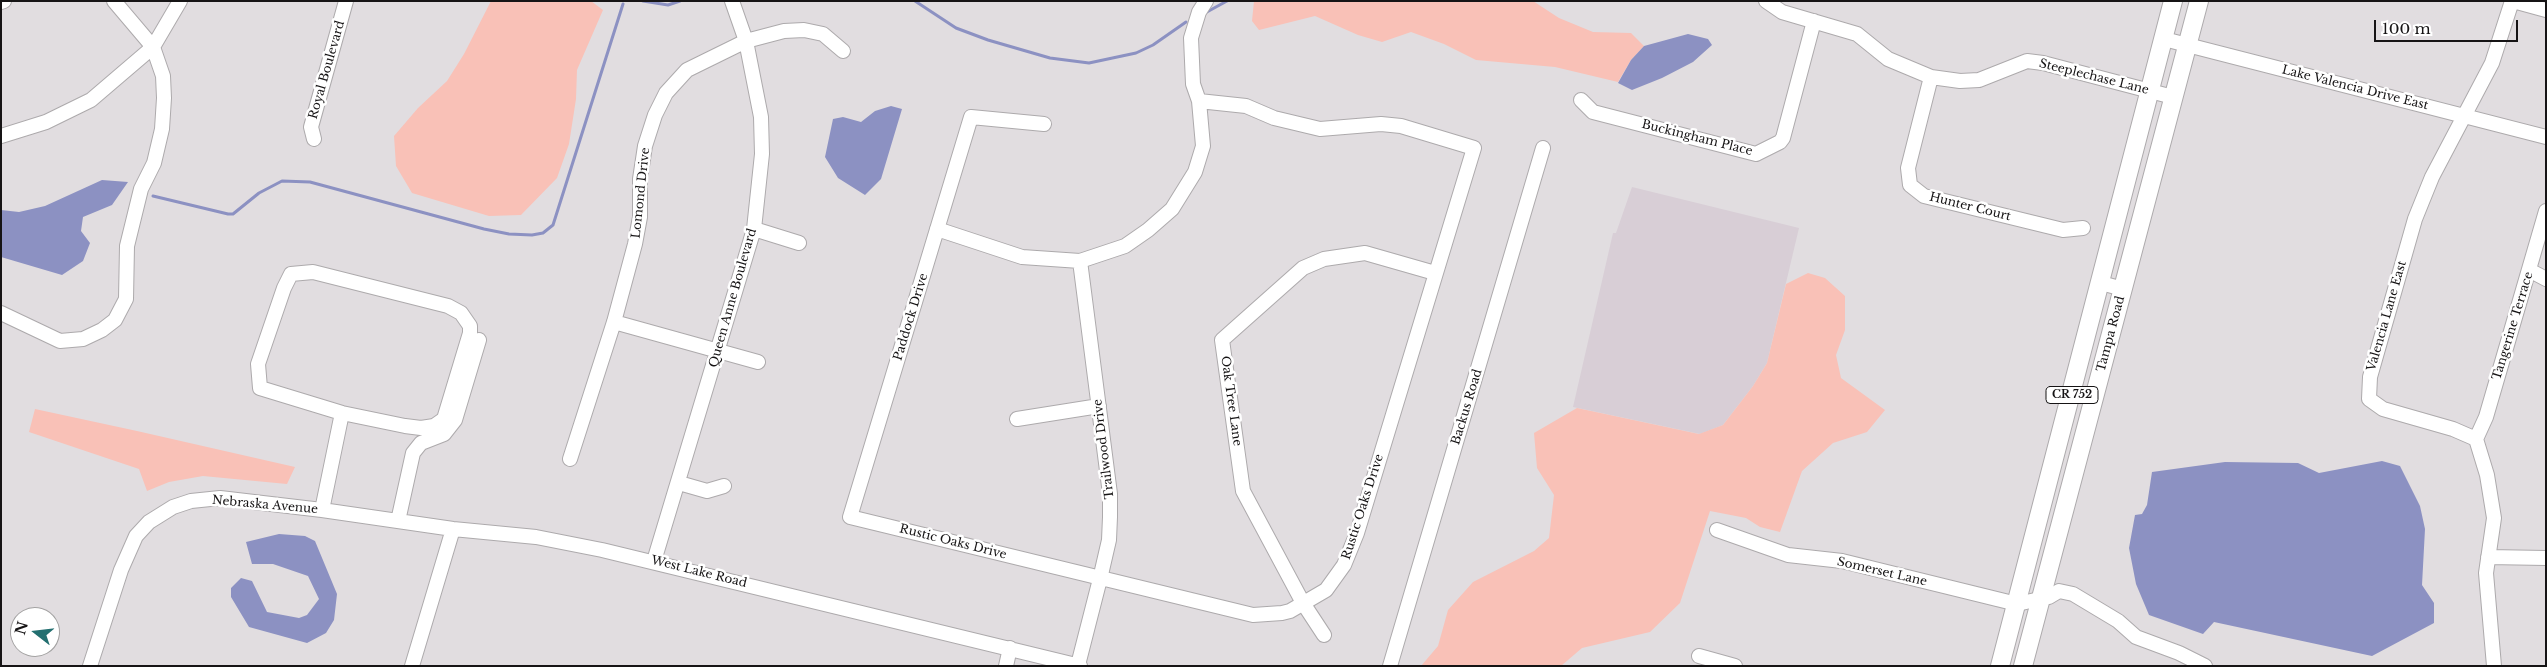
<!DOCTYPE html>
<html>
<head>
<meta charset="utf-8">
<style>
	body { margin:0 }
	#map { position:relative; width:2547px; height:667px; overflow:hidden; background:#e1dde0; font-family:"Libre Baskerville",serif }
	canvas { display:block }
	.frame { position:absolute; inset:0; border:2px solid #161415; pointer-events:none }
	.north { position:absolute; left:10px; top:607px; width:50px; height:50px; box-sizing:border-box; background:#fff; border:1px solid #a2a1a1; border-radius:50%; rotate:286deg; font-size:14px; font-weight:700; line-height:20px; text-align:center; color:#161415 }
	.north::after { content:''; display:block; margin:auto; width:18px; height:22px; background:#236f70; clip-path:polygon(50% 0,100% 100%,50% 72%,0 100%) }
	.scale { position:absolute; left:2374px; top:20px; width:144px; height:22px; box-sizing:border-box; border:2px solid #161415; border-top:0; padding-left:6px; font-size:15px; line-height:18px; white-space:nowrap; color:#161415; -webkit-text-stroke:4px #fff; paint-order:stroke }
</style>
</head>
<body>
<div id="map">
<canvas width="2547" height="667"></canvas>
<div class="frame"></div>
<div class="north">N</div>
<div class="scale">100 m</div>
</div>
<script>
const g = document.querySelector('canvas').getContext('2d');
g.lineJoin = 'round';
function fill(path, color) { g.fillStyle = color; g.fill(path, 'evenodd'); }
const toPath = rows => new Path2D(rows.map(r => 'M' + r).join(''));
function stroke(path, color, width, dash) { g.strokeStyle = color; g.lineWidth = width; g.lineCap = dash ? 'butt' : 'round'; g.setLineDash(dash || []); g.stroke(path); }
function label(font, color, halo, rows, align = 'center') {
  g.font = font + ' "Libre Baskerville",serif'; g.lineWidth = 5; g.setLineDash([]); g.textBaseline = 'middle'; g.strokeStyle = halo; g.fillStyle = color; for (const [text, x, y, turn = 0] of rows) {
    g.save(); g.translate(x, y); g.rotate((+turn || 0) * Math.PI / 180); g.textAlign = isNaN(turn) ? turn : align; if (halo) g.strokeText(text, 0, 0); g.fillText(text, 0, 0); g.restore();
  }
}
fill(toPath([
	[1632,187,1799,228,1767,363,1753,386,1723,425,1700,434,1573,407,1613,233,1616,233]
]), '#d8ced6');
fill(toPath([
	[491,1,591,1,603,10,577,70,576,99,569,144,557,178,521,215,489,216,412,193,396,166,394,136,418,108,447,81,464,54],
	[1254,1,1533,1,1559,18,1593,32,1631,33,1644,46,1631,60,1618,82,1555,67,1476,60,1444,44,1411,32,1382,42,1358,35,1315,16,1259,30,1252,21],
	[1808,273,1825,278,1845,296,1845,330,1836,355,1841,378,1885,410,1867,432,1833,443,1802,471,1780,532,1760,527,1746,518,1710,511,1680,603,1650,632,1582,648,1561,666,1421,666,1438,646,1448,610,1473,582,1534,551,1549,538,1554,495,1537,468,1534,433,1577,408,1699,434,1723,425,1753,386,1767,363,1786,284],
	[35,409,137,431,295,467,287,484,203,476,169,482,147,491,139,469,29,432]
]), '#f9c1b7');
fill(toPath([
	[1688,34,1708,39,1712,45,1693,62,1662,78,1632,90,1618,83,1631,60,1644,46],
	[891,106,902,109,881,179,865,195,838,178,825,157,833,119,843,117,861,122,875,111],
	[102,180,128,182,112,205,83,217,81,231,90,243,83,261,62,275,1,257,1,210,19,212,45,206],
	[2382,461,2400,466,2420,506,2425,529,2422,585,2434,603,2434,623,2372,656,2214,622,2203,634,2149,615,2136,584,2129,548,2135,515,2142,514,2147,505,2152,472,2225,462,2298,463,2319,473],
	[279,534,305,536,315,541,337,594,334,620,326,633,307,643,249,627,231,597,231,588,241,578,252,581,267,612,299,618,307,615,319,599,308,576,273,564,252,564,246,542]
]), '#8c91c2');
stroke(toPath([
	[643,1,668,5,680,1],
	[915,1,956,28,988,40,1050,58,1089,63,1136,53,1153,45,1186,22],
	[1205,13,1227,1],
	[153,196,228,214,233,214,259,193,282,181,310,182,484,229,509,234,532,235,543,233,553,225,623,4]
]), '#8c91c2', 3);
const minor = toPath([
	[1766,1,1782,12,1857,34,1888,59,1931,77,1960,81,1979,80,2027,61,2043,63,2173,97],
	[2513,1,2546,10],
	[1,2,4,1],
	[2164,39,2546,137],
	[1931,77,1908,168,1910,185,1924,196,2063,230,2083,228],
	[1581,100,1593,112,1756,154,1780,142,1783,138,1814,21],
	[1044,124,971,117,850,517,1253,615,1282,613,1290,611,1326,590,1344,565,1357,533,1474,148,1401,126,1381,124,1320,129,1274,118,1246,106,1199,101],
	[1,136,46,122,91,100,153,47,180,1],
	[314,139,311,127,346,1],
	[754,229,799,243],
	[937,229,1022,257,1080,261,1125,246,1148,230,1172,209,1195,172,1203,146,1199,101,1193,84,1191,38,1199,12,1206,1],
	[2529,270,2546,279],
	[313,272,448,306,461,313,470,326,470,333,444,419,434,426,421,428,405,426,342,413,260,388,258,364,284,288,291,274,313,272],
	[2101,283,2123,289],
	[1,313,60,341,83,339,102,330,115,320,126,299,127,246,141,189,154,163,162,129,164,98,163,76,153,47,114,1],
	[614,322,758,362],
	[1017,419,1099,406],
	[2476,439,2486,417,2546,211],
	[570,459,614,322,635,244,640,217,640,179,645,146,655,115,666,93,687,70,746,41,784,31,804,30,823,34,843,51],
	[679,483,707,491,724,486],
	[322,510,342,413],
	[398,521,413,453,421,443,444,434,455,420,479,340],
	[1717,530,1788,555,1842,561,2017,604,2049,597,2059,591,2073,594,2118,621,2136,637,2179,653,2205,666],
	[2488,557,2546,558],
	[654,561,754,229,762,154,761,117,746,41,732,1],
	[1324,635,1303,603,1243,491,1222,340,1303,268,1324,259,1365,253,1435,273],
	[1699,656,1735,666],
	[1078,665,1100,579,1109,540,1110,517,1110,494,1080,261],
	[90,666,121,570,136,536,149,522,173,507,191,501,220,498,322,510,453,529,536,537,602,550,1080,666],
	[412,666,453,529],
	[1006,666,1010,648],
	[1390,666,1543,148],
	[2494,666,2486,573,2494,518,2487,475,2476,439,2453,429,2383,409,2369,399,2370,377,2415,219,2432,177,2492,63,2512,1]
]);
const major = toPath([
	[2000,666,2173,1],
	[2023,666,2199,1]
]);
stroke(minor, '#adaaac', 16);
stroke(major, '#adaaac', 20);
stroke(minor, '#fff', 14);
stroke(major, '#fff', 18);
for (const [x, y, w] of [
	[2072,395,52]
]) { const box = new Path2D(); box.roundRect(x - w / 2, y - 8.5, w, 17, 4); g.fillStyle = '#fff'; g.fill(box); stroke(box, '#161415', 1); }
label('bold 11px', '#161415', null, [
	["CR 752",2072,395]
]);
label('12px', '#161415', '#fff', [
	["Royal Boulevard",327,70,-74],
	["Steeplechase Lane",2094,77,14],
	["Lake Valencia Drive East",2355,88,14],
	["Buckingham Place",1697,138,14],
	["Lomond Drive",641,193,-84],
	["Hunter Court",1970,207,14],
	["Queen Anne Boulevard",733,298,-74],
	["Valencia Lane East",2387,316,-74],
	["Paddock Drive",911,317,-73],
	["Tangerine Terrace",2513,326,-73],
	["Tampa Road",2111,334,-75],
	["Oak Tree Lane",1231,401,82],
	["Backus Road",1467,407,-73],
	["Trailwood Drive",1104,449,-97],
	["Nebraska Avenue",265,505,5],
	["Rustic Oaks Drive",1363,507,-72],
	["Rustic Oaks Drive",953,542,14],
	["West Lake Road",699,572,14],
	["Somerset Lane",1882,572,13]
]);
</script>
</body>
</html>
